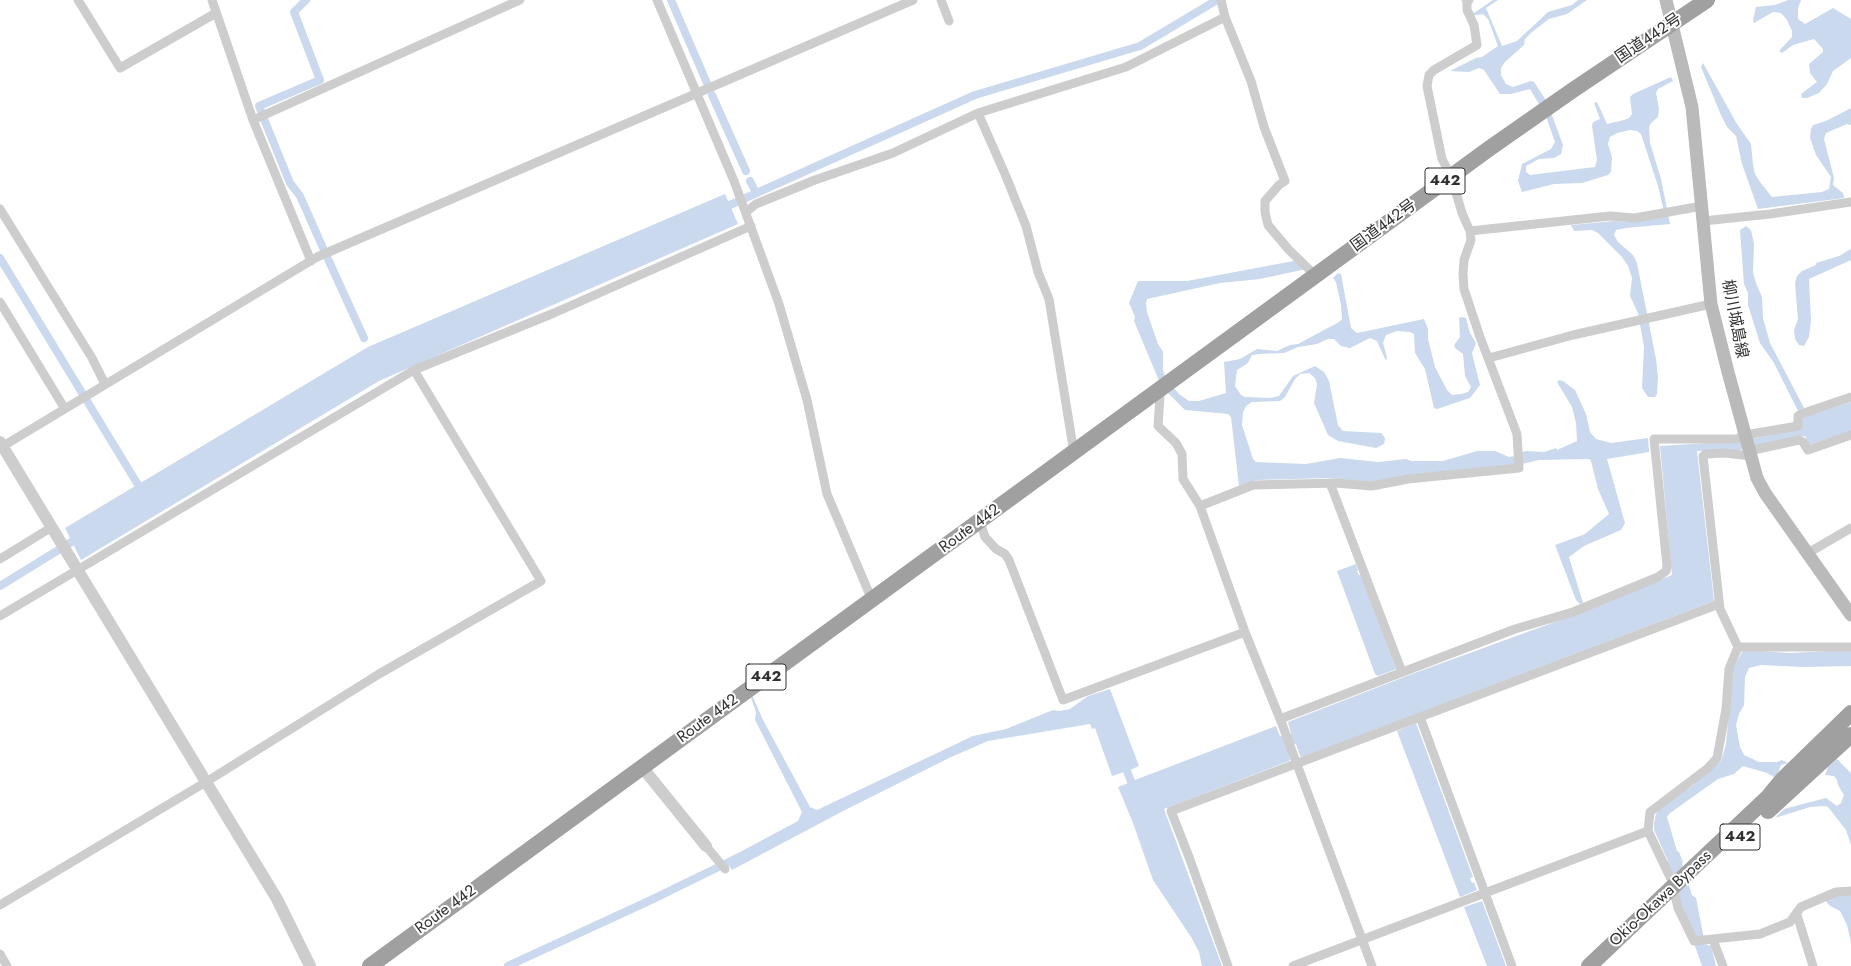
<!DOCTYPE html>
<html>
<head>
<meta charset="utf-8">
<style>
	body { margin:0 }
	canvas { display:block; background:#fff }
</style>
</head>
<body>
<canvas width="1851" height="966"></canvas>
<script>
const g = document.querySelector('canvas').getContext('2d');
g.lineJoin = 'round';
function fill(path, color) { g.fillStyle = color; g.fill(path, 'evenodd'); }
const toPath = rows => new Path2D(rows.map(r => 'M' + r).join(''));
function stroke(path, color, width, dash) { g.strokeStyle = color; g.lineWidth = width; g.lineCap = dash ? 'butt' : 'round'; g.setLineDash(dash || []); g.stroke(path); }
function label(font, color, halo, rows, align = 'center') {
  g.font = font + ' Jost,"Noto Sans JP",sans-serif'; g.lineWidth = 4; g.setLineDash([]); g.textBaseline = 'middle'; g.strokeStyle = halo; g.fillStyle = color; for (const [text, x, y, turn = 0] of rows) {
    g.save(); g.translate(x, y); g.rotate((+turn || 0) * Math.PI / 180); g.textAlign = isNaN(turn) ? turn : align; if (halo) g.strokeText(text, 0, 0); g.fillText(text, 0, 0); g.restore();
  }
}
fill(toPath([
	[1461,0,1466,0,1468,6,1474,13,1493,0,1498,0,1486,8,1502,46,1517,41,1548,12,1572,5,1578,0,1587,0,1567,14,1549,19,1532,32,1525,39,1524,45,1505,62,1501,68,1501,75,1506,84,1513,87,1531,81,1534,82,1547,102,1563,145,1561,154,1554,158,1539,159,1526,166,1526,172,1530,175,1595,167,1597,160,1592,126,1593,122,1600,119,1594,103,1597,102,1607,124,1624,120,1629,118,1632,114,1630,97,1633,94,1671,77,1673,81,1658,89,1656,93,1659,109,1658,117,1651,123,1649,127,1650,143,1661,179,1670,224,1626,228,1616,230,1614,235,1618,242,1633,255,1637,263,1656,359,1658,377,1657,394,1655,397,1648,397,1642,388,1644,347,1638,313,1630,296,1632,278,1628,266,1622,257,1598,233,1592,230,1574,231,1571,225,1614,221,1633,222,1665,216,1658,186,1641,134,1637,131,1630,130,1617,133,1610,137,1608,144,1612,157,1611,172,1608,175,1582,183,1554,184,1522,192,1518,181,1522,164,1551,149,1555,142,1545,114,1530,89,1511,94,1500,94,1484,70,1479,68,1469,72,1450,71,1476,58,1482,57,1498,46,1488,19,1483,14,1471,16],
	[1788,0,1801,0,1798,8,1798,19,1805,24,1833,8,1851,19,1851,58,1833,71,1827,84,1819,93,1807,98,1802,98,1801,94,1817,82,1810,73,1809,64,1823,52,1823,49,1814,39,1793,45,1782,53,1779,51,1792,37,1792,31,1787,20,1781,13,1773,12,1754,23,1753,20,1756,7,1775,5],
	[1703,63,1737,124,1751,144,1753,165,1755,174,1760,182,1772,197,1822,192,1829,189,1831,177,1816,155,1810,138,1811,129,1813,125,1826,121,1851,108,1851,125,1847,124,1826,133,1824,139,1834,178,1833,185,1843,193,1844,198,1758,209,1742,164,1736,136,1727,127,1721,115,1701,67],
	[725,194,738,224,379,381,81,560,65,528,368,347],
	[1746,226,1751,230,1754,244,1753,272,1756,283,1762,297,1763,318,1770,343,1803,406,1804,408,1798,411,1774,363,1760,343,1748,305,1748,293,1744,284,1740,230],
	[1851,249,1851,260,1809,279,1811,320,1809,337,1804,346,1799,345,1795,339,1794,330,1798,319,1795,283,1797,276,1802,271,1816,265,1816,263,1839,256],
	[1299,260,1306,269,1260,279,1220,283,1147,299,1146,303,1147,312,1158,344,1163,352,1163,370,1166,379,1179,394,1189,401,1199,401,1226,393,1224,362,1240,359,1257,349,1277,351,1290,345,1298,344,1339,322,1342,319,1341,305,1336,282,1333,278,1338,273,1341,274,1351,328,1357,333,1424,319,1428,329,1428,339,1435,367,1447,390,1452,395,1461,394,1468,392,1471,387,1465,376,1463,354,1455,348,1454,345,1460,337,1459,318,1462,317,1466,318,1470,333,1476,343,1472,353,1480,385,1470,398,1437,409,1434,408,1425,369,1415,353,1414,334,1410,332,1397,331,1386,335,1383,343,1387,357,1386,361,1377,341,1370,338,1350,348,1341,346,1334,339,1328,339,1317,344,1298,347,1284,353,1259,354,1252,355,1248,363,1237,370,1235,386,1241,395,1245,397,1270,398,1279,396,1293,376,1315,366,1324,372,1329,381,1338,425,1343,431,1381,433,1385,438,1384,444,1376,448,1338,441,1328,435,1314,403,1317,384,1315,378,1309,373,1300,374,1295,379,1285,397,1280,401,1252,402,1246,406,1243,412,1242,425,1253,459,1256,462,1306,464,1340,458,1378,462,1406,459,1411,461,1443,461,1477,451,1495,451,1509,457,1515,456,1525,451,1544,452,1556,448,1557,450,1577,441,1576,423,1572,407,1557,382,1559,380,1563,381,1575,390,1586,414,1590,432,1596,439,1611,443,1648,438,1649,452,1607,459,1625,523,1621,530,1584,546,1569,557,1583,603,1580,604,1576,600,1555,545,1585,534,1609,514,1598,489,1591,461,1589,459,1539,460,1522,464,1372,482,1329,478,1256,480,1239,486,1231,417,1228,414,1185,410,1167,392,1160,383,1134,321,1135,317,1129,303,1138,281,1187,281],
	[1851,402,1851,431,1811,444,1809,444,1805,436,1739,450,1697,451,1714,601,1302,757,1300,756,1296,744,1287,747,1290,759,1289,761,1164,809,1222,966,1202,966,1199,952,1191,937,1153,880,1133,823,1118,787,1128,783,1128,780,1133,778,1135,780,1276,726,1280,736,1291,734,1288,722,1412,674,1585,611,1672,575,1660,446,1740,441,1801,429,1801,418],
	[1356,564,1358,571,1357,571,1359,575,1361,575,1396,669,1378,676,1375,674,1337,571],
	[1743,650,1790,653,1851,650,1851,666,1803,667,1761,665,1749,668,1745,677,1744,705,1739,714,1736,725,1740,747,1744,755,1759,762,1777,762,1782,760,1788,763,1781,765,1778,773,1774,777,1767,773,1743,766,1734,774,1718,779,1670,813,1667,817,1677,851,1679,852,1683,862,1682,864,1692,895,1696,898,1705,944,1711,946,1716,966,1702,966,1666,863,1668,861,1654,830,1654,823,1656,814,1660,808,1692,786,1721,761,1726,744,1733,669],
	[1110,689,1139,766,1130,770,1112,776,1095,728,1092,729,1090,724,988,741,949,758,845,810,732,870,725,860,798,821,802,812,755,720,756,712,750,695,752,695,763,720,810,807,817,810,973,736,1006,729,1053,710,1060,711,1070,709,1088,696],
	[1416,723,1473,877,1470,878,1472,883,1474,882,1477,890,1460,897,1397,731],
	[1837,759,1851,773,1851,845,1846,830,1828,807,1825,806,1810,807,1775,818,1784,809,1826,798,1837,806,1841,803,1844,795,1838,785,1837,780,1834,776,1825,775,1828,767],
	[1851,894,1851,943,1847,925,1840,911,1830,906,1825,900,1835,896],
	[1482,901,1506,966,1487,966,1464,907]
]), '#cad9ed');
stroke(toPath([
	[671,0,707,83],
	[712,95,746,171],
	[261,111,259,106,320,80,294,12,306,0],
	[264,119,290,183,300,196,323,248],
	[750,181,756,193],
	[721,209,975,95,1140,46,1217,0],
	[0,258,143,493],
	[328,259,364,338],
	[0,586,81,536],
	[1123,761,1134,789],
	[508,966,651,900,737,858]
]), '#cad9ed', 8);
stroke(toPath([
	[78,0,120,68,216,13],
	[212,0,253,120,311,261],
	[657,0,734,181,779,304,807,400,827,494,872,600],
	[941,0,949,21],
	[1221,0,1225,17,1251,81,1264,127,1285,181,1279,185,1265,201,1265,212,1268,225,1289,250,1316,276],
	[978,113,1005,174,1026,226,1038,272,1049,299,1074,453],
	[253,120,520,0],
	[0,209,92,358,105,384],
	[746,212,756,204,815,180,893,153,978,113,1126,67,1225,17],
	[1703,221,1770,214,1851,202],
	[1470,231,1610,216,1635,218,1702,206],
	[0,302,65,409],
	[1489,358,1573,335,1711,304],
	[1155,392,1160,396,1158,426,1176,443,1182,454,1183,479,1200,506,1245,632,1282,724,1372,966],
	[0,448,317,257,913,0],
	[1749,451,1799,440,1803,442,1808,450,1851,435],
	[1330,483,1402,672],
	[1200,506,1253,485,1336,483,1372,486,1408,479,1519,468,1517,434,1480,337,1464,289,1463,273,1464,260,1471,240,1470,231,1462,213,1451,176,1442,159,1427,86,1429,75,1434,70,1477,45,1474,25,1467,10,1467,2,1469,0],
	[980,522,985,537,996,549,1005,554,1009,560,1063,700,1245,632],
	[1808,553,1851,528],
	[0,559,52,527],
	[0,616,414,370,554,313,751,226],
	[1738,647,1720,609,1703,456,1706,454,1725,453,1751,456],
	[1851,647,1738,647,1729,669,1726,709,1717,758,1708,768,1650,812,1648,831,1671,879,1678,908,1694,941,1760,934,1790,922,1801,907,1836,892,1851,891],
	[1420,717,1512,966],
	[1280,719,1515,629,1573,612,1658,577,1666,571,1667,566,1654,439,1736,439,1745,435,1798,426,1798,416,1801,414,1851,397],
	[706,846,725,869],
	[0,905,206,782,379,674,541,581,414,370],
	[1797,915,1813,966],
	[1713,940,1723,966],
	[0,954,7,966],
	[1228,966,1189,857,1171,811,1719,604],
	[1293,966,1648,831]
]), '#cdcdcd', 9);
stroke(toPath([
	[0,442,277,899,310,966],
	[642,767,706,846]
]), '#cdcdcd', 12);
stroke(toPath([
	[1666,0,1692,107,1711,304,1728,372,1757,478,1765,493,1851,615]
]), '#bababa', 13);
stroke(toPath([
	[1768,811,1851,735],
	[370,966,1490,148,1573,90,1707,0],
	[1589,966,1768,797,1782,780,1851,713]
]), '#a0a0a0', 16);
for (const [x, y, w] of [
	[1445,181,40],
	[766,677,40],
	[1740,837,40]
]) { const box = new Path2D(); box.roundRect(x - w / 2, y - 13, w, 26, 3); g.fillStyle = '#fff'; g.fill(box); stroke(box, '#303030', 1); }
label('bold 15px', '#303030', null, [
	["442",1445,181],
	["442",766,677],
	["442",1740,837]
]);
label('16px', '#303030', '#fff', [
	["国道442号",1649,39,-34],
	["国道442号",1384,226,-36],
	["柳川城島線",1734,319,79],
	["Route 442",970,529,-36],
	["Route 442",708,719,-36],
	["Okio-Okawa Bypass",1661,899,-43],
	["Route 442",446,910,-36]
]);
</script>
</body>
</html>
